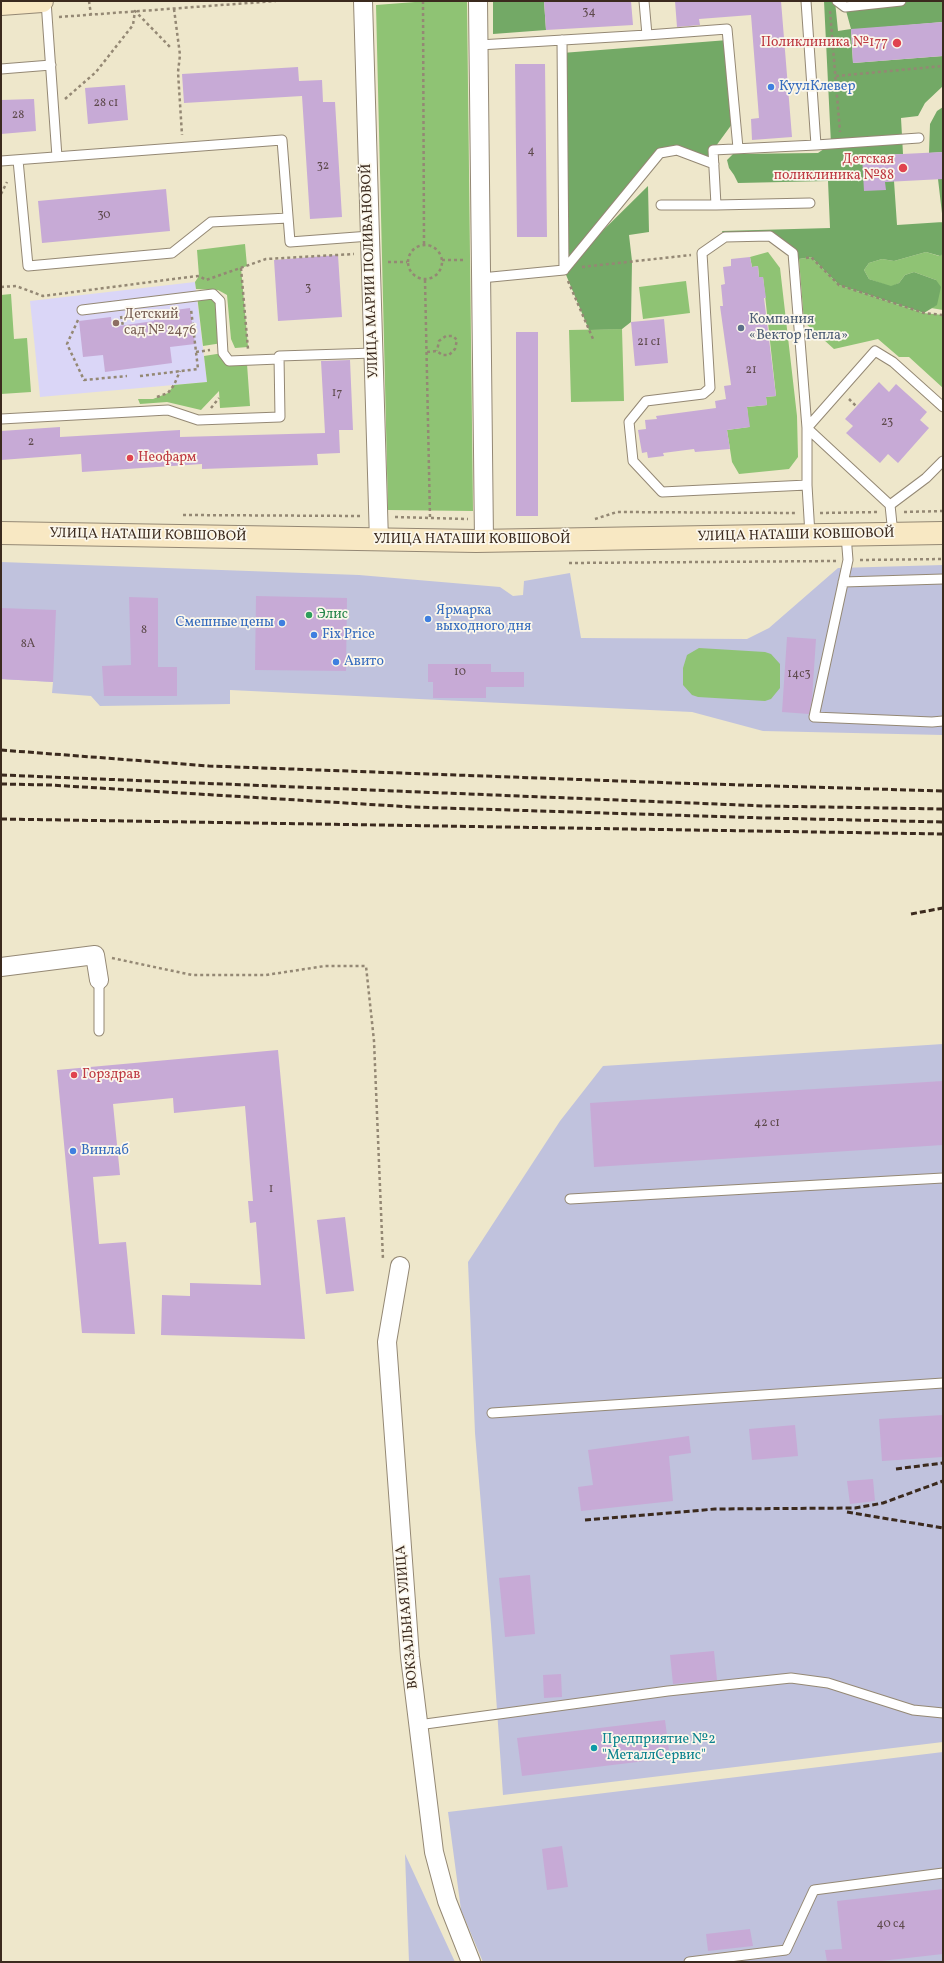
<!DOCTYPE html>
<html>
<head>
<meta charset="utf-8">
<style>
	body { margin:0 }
	#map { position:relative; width:944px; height:1963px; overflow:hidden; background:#eee7cb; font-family:Vollkorn,serif }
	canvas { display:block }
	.frame { position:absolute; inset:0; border:2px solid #3b2a1e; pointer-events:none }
</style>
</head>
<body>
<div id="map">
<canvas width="944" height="1963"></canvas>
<div class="frame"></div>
</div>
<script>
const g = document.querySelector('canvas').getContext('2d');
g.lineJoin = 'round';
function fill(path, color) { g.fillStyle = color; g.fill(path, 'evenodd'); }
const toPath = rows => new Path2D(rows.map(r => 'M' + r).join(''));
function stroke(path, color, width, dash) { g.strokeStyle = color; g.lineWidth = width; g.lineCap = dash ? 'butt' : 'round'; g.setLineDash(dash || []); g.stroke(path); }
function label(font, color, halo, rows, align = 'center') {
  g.font = font + ' Vollkorn,serif'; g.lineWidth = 3.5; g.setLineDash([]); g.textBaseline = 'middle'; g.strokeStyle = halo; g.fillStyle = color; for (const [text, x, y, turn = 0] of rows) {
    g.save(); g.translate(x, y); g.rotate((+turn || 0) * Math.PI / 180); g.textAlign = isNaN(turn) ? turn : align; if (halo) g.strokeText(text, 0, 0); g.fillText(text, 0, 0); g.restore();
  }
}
fill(toPath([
	[195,282,207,382,40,397,30,301]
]), '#dad6f7');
fill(toPath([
	[1,562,359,575,500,587,513,596,523,595,524,581,570,573,581,638,747,639,769,628,838,568,943,565,943,735,763,731,692,712,230,690,230,704,100,706,91,696,52,693,53,682,1,679],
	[943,1044,943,1742,503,1795,491,1625,475,1433,468,1262,560,1121,603,1066],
	[943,1752,943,1962,483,1962,461,1910,448,1812],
	[405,1854,455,1962,409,1962]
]), '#c0c2dd');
fill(toPath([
	[428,1,467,1,473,511,388,510,376,5],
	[245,244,247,266,241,268,248,347,235,348,231,339,227,295,218,290,196,289,195,282,199,276,197,250],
	[768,252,780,268,797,416,798,457,789,469,739,474,732,462,727,430,749,427,747,407,767,405,766,397,776,396,763,277,759,277,758,266,752,267,750,257],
	[926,252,939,256,943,254,943,310,931,308,937,304,936,280,914,272,905,275,899,283,891,287,869,279,864,270,869,263,882,259,894,261],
	[811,257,839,285,923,313,943,315,943,388,909,357,899,357,878,339,834,349,804,322,799,259],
	[686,281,690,313,643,319,639,287],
	[11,294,14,339,27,338,31,392,1,394,1,295],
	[213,294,220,301,222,343,203,346,197,295],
	[622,329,624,401,571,402,569,330],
	[223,353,247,364,250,406,220,408,219,391,201,410,167,402,140,404,138,399,153,399,168,393,174,385,207,382,204,356],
	[699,648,765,652,771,654,780,664,780,688,771,699,765,701,698,697,692,695,683,685,683,668,687,655]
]), '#8fc374');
fill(toPath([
	[493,1,544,1,546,30,493,34],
	[824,1,835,1,838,31,851,29,845,7,836,1,943,1,943,22,851,30,853,63,943,56,943,86,925,103,918,116,901,118,903,154,863,156,885,190,885,182,894,181,897,225,943,222,938,179,943,179,943,254,940,256,926,252,894,261,882,259,869,263,864,270,869,279,891,286,899,283,905,275,914,272,936,280,941,287,937,305,924,313,839,285,811,257,799,259,770,236,725,237,722,231,830,228,828,181,738,183,734,175,729,168,727,160,733,154,818,153,831,144],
	[728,40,735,120,713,150,714,164,677,150,660,153,568,265,648,186,649,232,629,235,632,261,631,322,622,329,589,330,564,270,562,53],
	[943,107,943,152,929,153,930,124,937,111]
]), '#73a966');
fill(toPath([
	[544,1,631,1,633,25,546,30],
	[675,1,781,1,792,137,752,140,751,119,759,118,751,15,699,19,700,25,677,27],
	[943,22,943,56,853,63,851,29],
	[515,64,545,64,547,237,517,237],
	[298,67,299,81,322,80,323,102,335,102,342,217,310,219,302,96,184,103,182,74],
	[125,85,128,120,88,124,85,88],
	[34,99,36,131,1,134,1,100],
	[943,152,943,179,885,182,886,190,864,191,862,156],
	[166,189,170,231,42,243,38,201],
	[338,255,342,317,278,321,274,260],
	[750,257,752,267,758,266,759,277,763,277,766,298,764,298,776,396,766,397,767,405,747,407,750,427,727,430,730,449,695,452,694,449,663,453,664,456,648,458,647,452,642,453,638,430,646,429,645,420,657,419,656,416,716,408,715,401,726,399,724,386,731,385,720,306,723,306,721,285,725,284,723,267,731,266,731,259],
	[190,308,195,344,170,347,172,363,105,372,103,355,83,357,79,321,111,317,112,327,154,321,153,313],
	[664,319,668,363,635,366,631,322],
	[516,332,538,332,538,516,516,516],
	[350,360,353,430,339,430,340,453,317,454,318,465,202,469,202,464,82,472,81,454,1,460,1,431,60,427,60,437,180,430,180,437,325,433,321,361],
	[879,382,889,392,896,384,927,412,920,420,929,428,898,463,888,454,880,463,846,433,853,426,845,419],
	[256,596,347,598,346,671,255,670],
	[129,597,158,598,158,667,177,667,177,696,104,696,102,666,131,665],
	[1,608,56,610,53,682,1,679],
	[787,637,816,639,812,699,809,714,782,712],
	[428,664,491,664,491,672,524,672,524,687,486,687,486,698,433,698,433,682,428,682],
	[278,1050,305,1339,161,1335,162,1295,190,1296,190,1283,261,1285,256,1222,250,1223,248,1201,253,1201,245,1106,174,1113,173,1098,113,1104,120,1175,93,1177,99,1244,126,1242,135,1334,82,1333,57,1070],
	[943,1081,943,1145,594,1167,590,1103],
	[345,1217,354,1291,326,1294,317,1220],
	[943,1415,943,1457,882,1461,879,1419],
	[795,1425,798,1456,752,1460,749,1429],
	[689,1436,691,1453,669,1456,673,1501,581,1511,578,1487,593,1485,588,1450],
	[873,1479,875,1501,850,1504,847,1481],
	[530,1575,535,1634,505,1637,499,1578],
	[714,1651,717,1680,673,1684,670,1655],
	[561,1674,562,1697,544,1698,543,1675],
	[665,1720,670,1758,522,1776,517,1738],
	[562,1846,568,1887,547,1890,542,1849],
	[943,1889,943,1954,872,1962,827,1962,825,1950,842,1949,837,1901],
	[750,1929,753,1946,708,1951,706,1934]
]), '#c7aad6');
const lane = toPath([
	[46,1,57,157],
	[644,1,647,35,727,29,738,148],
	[806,1,816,145,919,138],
	[837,1,845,7,901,1],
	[479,45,647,35],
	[1,69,51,65],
	[18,160,28,266,172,253,211,222,288,218],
	[1,161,282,140,290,242,370,236],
	[810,203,716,205,713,150,816,145],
	[661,205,716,205],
	[564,270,660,153,677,150,714,164],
	[481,278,564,270,562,40],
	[82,310,213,294,220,301,223,353,229,361,279,359],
	[943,407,893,362,875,351,807,428,890,505,926,478,943,461],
	[1,419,168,410,198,420,280,417,279,356,374,353],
	[807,485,662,492,633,461,629,422,646,401,703,394,710,388,702,253,725,237,770,236,793,253,807,428,807,485,810,535],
	[890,505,893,534],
	[846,535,848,560,814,717,932,722,943,721],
	[843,582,943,579],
	[99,1031,99,980],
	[570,1199,943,1178],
	[492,1413,943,1383],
	[418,1725,668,1691,791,1678,828,1683,913,1710,943,1713],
	[689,1962,786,1950,814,1890,943,1873]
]);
const street = toPath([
	[363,1,379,541],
	[478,1,484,541],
	[1,967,95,955,99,980],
	[400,1266,387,1342,410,1657,434,1852,447,1901,471,1962]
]);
const secondary = toPath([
	[1,4,42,1],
	[1,533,476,541,943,533]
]);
stroke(lane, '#948874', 11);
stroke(street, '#948874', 20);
stroke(secondary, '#948874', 24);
stroke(toPath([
	[89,1,91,15],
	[423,1,424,244],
	[174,9,180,55,178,72,182,135],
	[830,11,840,132],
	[59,17,276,1],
	[836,76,943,66],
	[65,99,96,72,133,25,135,11,171,48],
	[1,194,7,182],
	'408 262a17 17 0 1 1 34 0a17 17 0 1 1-34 0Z',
	[806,258,811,257,839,285,924,313,943,315],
	[442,260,464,260],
	[388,262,407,262],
	[582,267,691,255],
	[241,268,248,349],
	[425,280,430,518],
	[568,281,593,339],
	[1,287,16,286,43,296,189,277,199,276,206,280,266,259,354,254],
	[121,316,123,326],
	[78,320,67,344,84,380,127,376],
	[196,352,210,350],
	[427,352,437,351,442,355,449,355,455,349,457,340,453,336,446,336,439,341,437,351],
	[140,376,198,369,191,309],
	[157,397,168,393,174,385,180,371],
	[849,399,856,406],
	[211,408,219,398],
	[904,512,943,511],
	[820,513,879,512],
	[183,515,362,516],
	[395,517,468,519],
	[595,519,617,512,797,513],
	[860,560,943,559],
	[569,563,837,561],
	[112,958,192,975,266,975,325,966,366,966,374,1041,383,1260]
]), '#948874', 2.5, [3, 3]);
stroke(lane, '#fff', 9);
stroke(street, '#fff', 18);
stroke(secondary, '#f8e8c3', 22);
stroke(toPath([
	[1,750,209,766,675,783,943,791],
	[1,775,765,806,943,809],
	[1,784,50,785,412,807,766,818,943,822],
	[1,819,943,834],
	[911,914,943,908],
	[896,1469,943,1463],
	[847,1512,943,1528],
	[585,1520,715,1509,855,1508,883,1503,943,1481]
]), '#3b2a1e', 3, [6, 3]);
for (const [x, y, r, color] of [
	[897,43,5,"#e0444e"],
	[771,87,4,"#3f7fe0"],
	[903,168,5,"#e0444e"],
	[116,323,4,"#8d6e63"],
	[741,328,4,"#5c6f8a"],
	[130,458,4,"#e0444e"],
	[309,615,4,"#2e9e5b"],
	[428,619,4,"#3f7fe0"],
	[282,623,4,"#3f7fe0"],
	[314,635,4,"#3f7fe0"],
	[336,662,4,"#3f7fe0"],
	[74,1075,4,"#e0444e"],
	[73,1151,4,"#3f7fe0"],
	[594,1748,4,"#0f9aa8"]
]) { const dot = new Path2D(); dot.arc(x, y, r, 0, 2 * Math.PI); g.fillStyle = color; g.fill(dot); stroke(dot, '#fbf7ec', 1.5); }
label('12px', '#5e4a4c', null, [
	["34",589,13],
	["28 с1",106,104],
	["28",18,116],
	["4",531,152],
	["32",323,167],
	["30",104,216],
	["3",308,289],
	["21 с1",649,343],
	["21",751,371],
	["17",337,394],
	["23",887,423],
	["2",31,443],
	["8",144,631],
	["8А",28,645],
	["10",460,673],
	["14с3",799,675],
	["42 с1",767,1124],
	["1",271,1190],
	["40 с4",891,1925]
]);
label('14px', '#be3a42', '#fbf7ec', [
	["Поликлиника №177",888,43],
	["Детская",894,160],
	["поликлиника №88",894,176],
	["Неофарм",138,458,"left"],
	["Горздрав",82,1075,"left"]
], 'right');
label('14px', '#366cbe', '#fbf7ec', [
	["КуулКлевер",779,87],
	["Ярмарка",436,611],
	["выходного дня",436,627],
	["Смешные цены",274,623,"right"],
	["Fix Price",322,635],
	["Авито",344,662],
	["Винлаб",81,1151]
], 'left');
label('14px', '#3b2a1e', '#fbf7ec', [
	["УЛИЦА МАРИИ ПОЛИВАНОВОЙ",371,271,-92],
	["УЛИЦА НАТАШИ КОВШОВОЙ",148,536,1],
	["УЛИЦА НАТАШИ КОВШОВОЙ",796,536,-1],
	["УЛИЦА НАТАШИ КОВШОВОЙ",472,540],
	["ВОКЗАЛЬНАЯ УЛИЦА",408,1617,-95]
]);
label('14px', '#785e54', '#fbf7ec', [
	["Детский",124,315],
	["сад № 2476",124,331]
], 'left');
label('14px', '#4e5e75', '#fbf7ec', [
	["Компания",749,320],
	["«Вектор Тепла»",749,336]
], 'left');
label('14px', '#27864d', '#fbf7ec', [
	["Элис",317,615]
], 'left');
label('14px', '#0d838f', '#fbf7ec', [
	["Предприятие №2",602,1740],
	["\"МеталлСервис\"",602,1756]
], 'left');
</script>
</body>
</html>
